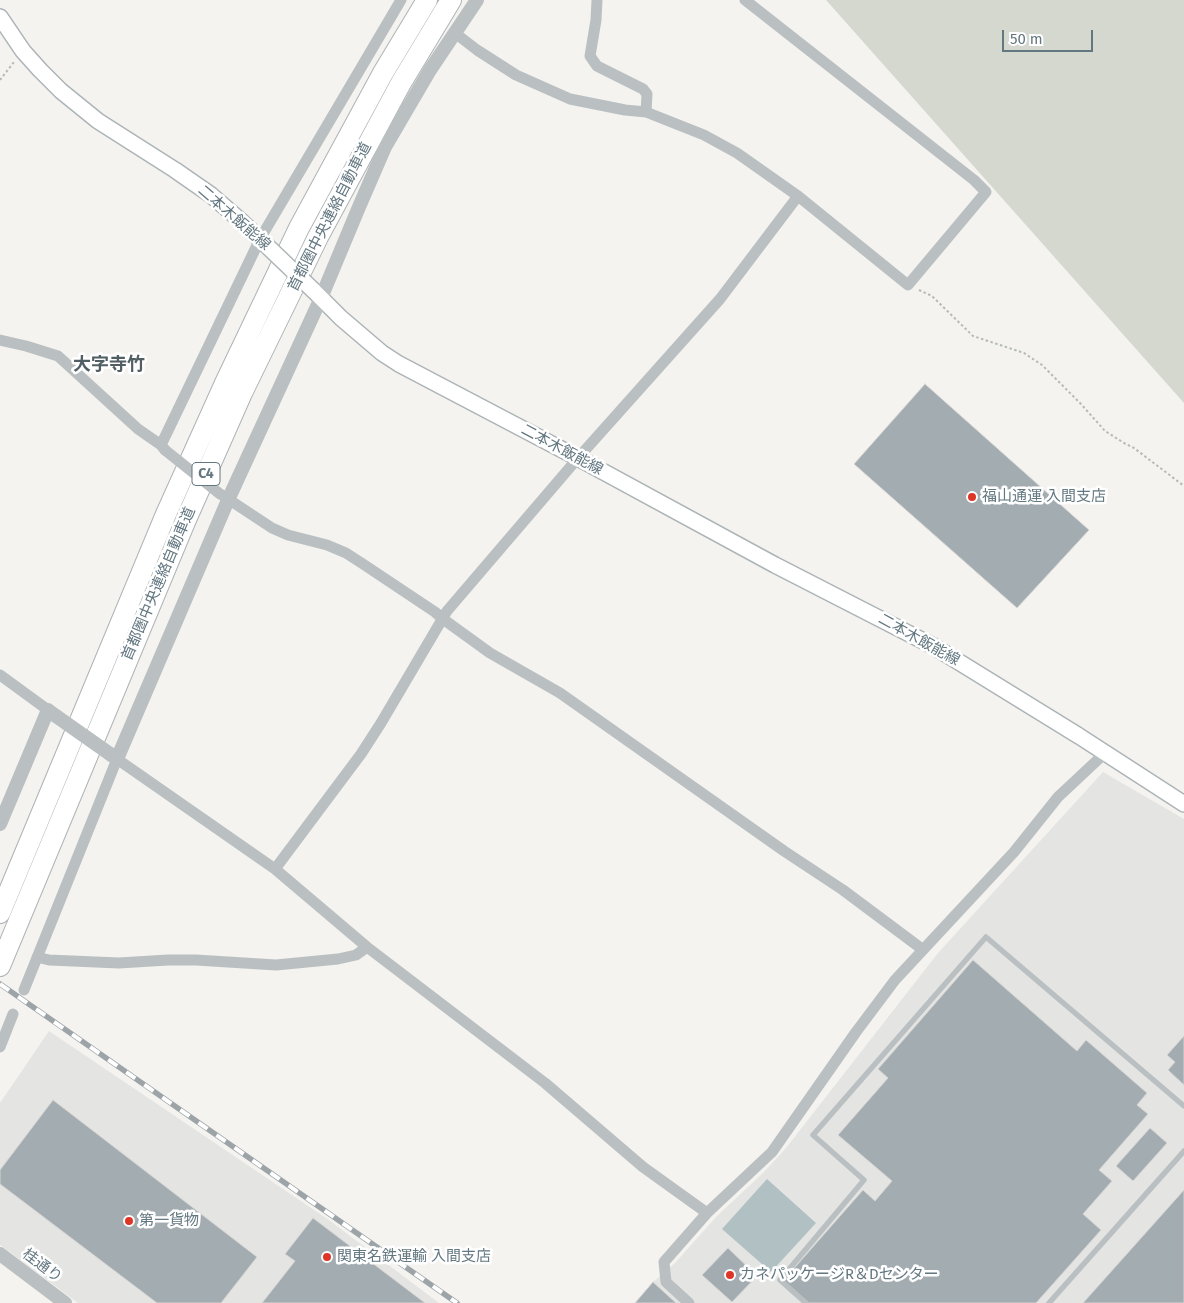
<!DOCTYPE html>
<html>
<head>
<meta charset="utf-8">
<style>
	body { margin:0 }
	#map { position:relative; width:1184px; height:1303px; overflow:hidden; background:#f4f3ef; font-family:"Fira Sans",sans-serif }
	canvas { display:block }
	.scale { position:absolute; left:1002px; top:30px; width:91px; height:22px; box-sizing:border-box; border:2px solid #637780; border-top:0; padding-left:6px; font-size:15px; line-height:18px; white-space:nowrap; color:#637780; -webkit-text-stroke:4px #fff; paint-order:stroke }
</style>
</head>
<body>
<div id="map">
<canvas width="1184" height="1303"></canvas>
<div class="scale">50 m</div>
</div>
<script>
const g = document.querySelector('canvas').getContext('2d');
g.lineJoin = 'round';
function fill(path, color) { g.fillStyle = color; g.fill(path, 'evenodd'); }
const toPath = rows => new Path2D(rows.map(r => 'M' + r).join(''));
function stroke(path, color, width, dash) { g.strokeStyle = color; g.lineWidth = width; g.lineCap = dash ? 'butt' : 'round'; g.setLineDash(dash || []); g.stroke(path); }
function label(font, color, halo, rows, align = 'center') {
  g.font = font + ' "Fira Sans","Noto Sans JP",sans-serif'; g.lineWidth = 5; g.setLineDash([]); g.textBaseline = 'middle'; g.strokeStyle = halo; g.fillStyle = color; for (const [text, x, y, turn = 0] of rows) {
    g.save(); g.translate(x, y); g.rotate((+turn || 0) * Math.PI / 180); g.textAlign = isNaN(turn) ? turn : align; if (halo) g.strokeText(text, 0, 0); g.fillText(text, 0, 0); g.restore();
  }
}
fill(toPath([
	[1103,772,1184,819,1184,1303,635,1303,653,1282,675,1263,716,1217,764,1172,786,1148,938,953],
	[49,1031,329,1220,439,1303,78,1303,0,1245,0,1103]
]), '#e4e5e3');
fill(toPath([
	[826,0,1184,0,1184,403]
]), '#d4d8cf');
fill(toPath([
	[767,1179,816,1223,771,1272,722,1229]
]), '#b1c1c3');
const building = toPath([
	[925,384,1089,530,1017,608,854,464,925,384],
	[973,960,1077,1051,1086,1040,1147,1093,1137,1105,1148,1114,1099,1170,1112,1181,1083,1214,1101,1230,1036,1303,806,1303,782,1282,863,1190,875,1201,892,1181,838,1135,888,1078,878,1069,973,960],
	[1184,1036,1184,1085,1168,1070,1175,1062,1167,1055,1184,1036],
	[53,1100,257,1257,221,1303,157,1303,0,1184,0,1170,53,1100],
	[1150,1128,1167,1143,1133,1181,1116,1166,1150,1128],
	[1184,1190,1184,1303,1083,1303,1184,1190],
	[313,1218,425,1303,262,1303,295,1261,285,1254,313,1218],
	[728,1248,757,1276,732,1302,702,1275,728,1248],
	[653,1282,676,1303,635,1303,653,1282]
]);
fill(building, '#a3acb0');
stroke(building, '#d5d4d2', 1);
const secondary = toPath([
	[0,17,23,51,40,70,61,91,98,121,175,170,211,195,241,221,264,243],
	[313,290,341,318,382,353,399,364,578,458,775,565,933,646,1079,736,1184,804]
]);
const motorway = toPath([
	[0,913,166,514,225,383,299,228,383,73,427,0],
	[0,966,185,522,242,393,318,237,401,83,451,0]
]);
stroke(secondary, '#adb4b7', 18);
stroke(motorway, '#aeb3b5', 22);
stroke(toPath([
	[0,80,14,62],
	[919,290,932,296,973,336,1024,353,1042,365,1081,404,1105,431,1124,443,1134,448,1184,486]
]), '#b5b9ba', 2, [2.5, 2.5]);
stroke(toPath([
	[806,1303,780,1280,864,1180,813,1135,986,937,1184,1106],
	[1049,1303,1184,1151]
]), '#bac0c2', 5.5);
stroke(toPath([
	[597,0,596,20,590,56,597,66,643,89,647,94,646,112],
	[455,33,477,50,516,75,570,99,625,110,646,112,704,135,737,153,798,196,908,285,986,192,974,180,745,0],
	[0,340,26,346,58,356,138,429,161,445,165,450],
	[161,445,260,239,401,0],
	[222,495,272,528,288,535,327,545,346,553,363,564,435,612,443,619,490,653,560,693,784,851,843,890,922,949],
	[0,675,48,710],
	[275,869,361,754,381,723,447,611,578,458,720,299,798,196],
	[37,957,49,960,119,963,168,960,196,960,276,965,338,959,356,955,367,947],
	[24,990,117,759,275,869,367,947,545,1083,643,1167,707,1213],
	[0,1047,13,1014],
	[689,1303,666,1282,664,1262,707,1213,772,1152,856,1032,895,980,1014,852,1058,797,1105,753]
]), '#bac0c2', 11);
stroke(toPath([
	[110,754,117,759,228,500,321,298,359,207,385,147,430,70,477,0],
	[0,824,48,710,56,716],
	[0,1254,65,1303]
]), '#bac0c2', 14);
stroke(secondary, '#fff', 15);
stroke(motorway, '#fff', 20);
const rail = toPath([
	[0,984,457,1303]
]);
stroke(rail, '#9ca4a8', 5.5);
stroke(rail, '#fff', 4, [11]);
const secondaryBridge = toPath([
	[264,243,313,290]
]);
stroke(secondaryBridge, '#adb4b7', 18, []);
stroke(toPath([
	[165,450,220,494]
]), '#bac0c2', 11);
stroke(toPath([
	[56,716,110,754]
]), '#bac0c2', 14);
stroke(secondaryBridge, '#fff', 15);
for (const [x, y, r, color] of [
	[972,497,5,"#dd3526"],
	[129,1221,5,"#dd3526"],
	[327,1257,5,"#dd3526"],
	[730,1275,5,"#dd3526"]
]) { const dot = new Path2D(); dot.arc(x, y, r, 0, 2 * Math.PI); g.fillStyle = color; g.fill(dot); stroke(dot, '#fff', 2); }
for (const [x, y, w] of [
	[206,474,28]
]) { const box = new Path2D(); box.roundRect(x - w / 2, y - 11.5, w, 23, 4); g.fillStyle = '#fff'; g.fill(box); stroke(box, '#637780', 1); }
label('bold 14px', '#637780', null, [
	["C4",206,474]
]);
label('15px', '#637780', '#fff', [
	["首都圏中央連絡自動車道",330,217,-63],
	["二本木飯能線",234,218,41],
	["二本木飯能線",562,450,28],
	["首都圏中央連絡自動車道",159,584,-67],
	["二本木飯能線",919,640,29],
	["桂通り",42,1266,37]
]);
label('15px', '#637780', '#fff', [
	["福山通運 入間支店",982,497],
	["第一貨物",139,1221],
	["関東名鉄運輸 入間支店",337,1257],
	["カネパッケージR＆Dセンター",740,1275]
], 'left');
label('bold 18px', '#515f65', '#fff', [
	["大字寺竹",109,365]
]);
</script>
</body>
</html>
